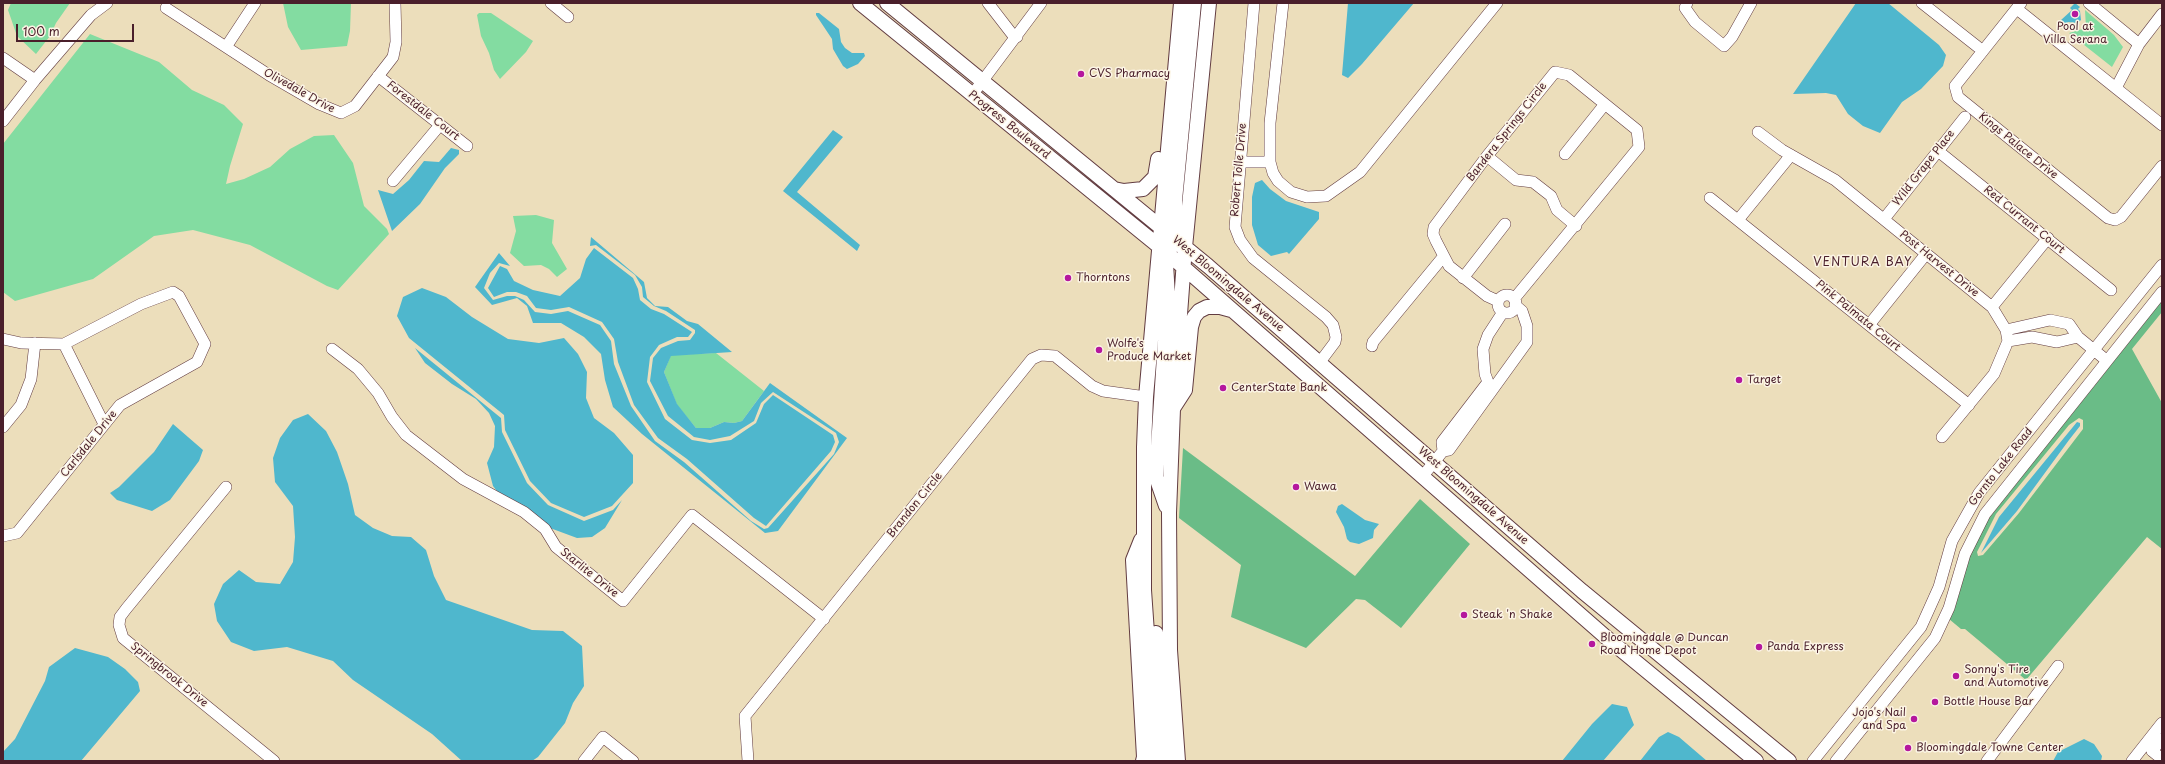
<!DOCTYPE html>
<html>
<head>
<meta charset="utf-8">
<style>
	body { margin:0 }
	#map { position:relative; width:2165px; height:764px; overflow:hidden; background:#ecdebb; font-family:"Playpen Sans",sans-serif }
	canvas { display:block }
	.frame { position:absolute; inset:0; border:4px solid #4a1f2b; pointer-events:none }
	.scale { position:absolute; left:16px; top:24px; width:118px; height:18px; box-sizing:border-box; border:2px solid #4a1f2b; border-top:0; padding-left:5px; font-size:12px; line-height:14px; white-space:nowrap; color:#4a1f2b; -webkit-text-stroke:3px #fcf5e5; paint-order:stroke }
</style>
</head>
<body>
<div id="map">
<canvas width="2165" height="764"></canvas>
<div class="frame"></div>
<div class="scale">100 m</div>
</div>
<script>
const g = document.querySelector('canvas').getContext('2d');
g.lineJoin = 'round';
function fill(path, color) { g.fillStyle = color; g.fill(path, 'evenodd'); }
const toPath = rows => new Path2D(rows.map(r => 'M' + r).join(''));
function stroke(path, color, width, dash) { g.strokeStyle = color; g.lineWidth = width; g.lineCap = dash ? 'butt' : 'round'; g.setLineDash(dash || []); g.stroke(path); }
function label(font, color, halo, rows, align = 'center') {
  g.font = font + ' "Playpen Sans",sans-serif'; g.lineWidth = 3; g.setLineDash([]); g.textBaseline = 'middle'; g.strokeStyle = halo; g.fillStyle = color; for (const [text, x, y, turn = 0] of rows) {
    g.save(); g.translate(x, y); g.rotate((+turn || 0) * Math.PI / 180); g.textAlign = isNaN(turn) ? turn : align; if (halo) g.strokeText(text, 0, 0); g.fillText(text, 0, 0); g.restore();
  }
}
fill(toPath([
	[11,3,70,3,56,23,50,36,36,54,17,36,8,10],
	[283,3,351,3,350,31,347,46,301,50,288,27],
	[2085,10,2114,35,2123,47,2112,67,2069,33,2086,28],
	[479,13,491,13,533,41,526,52,500,79,494,70,489,53,481,36,477,15],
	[90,34,159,62,192,90,224,105,243,124,230,166,226,184,244,179,270,167,290,149,314,136,334,135,353,163,364,206,387,229,389,234,338,290,327,286,250,245,193,230,154,236,93,279,15,301,3,292,3,144],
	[536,215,554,220,552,243,567,269,557,277,549,269,541,265,524,266,510,253,516,231,513,216],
	[716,353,764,391,742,421,734,423,724,422,710,428,696,428,677,405,664,372,671,355]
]), '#83dca1');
fill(toPath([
	[2162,298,2162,312,2132,349,2162,403,2162,549,2147,537,2026,680,1965,629,1961,629,1949,619,1967,562,1982,527],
	[2079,418,2083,420,2083,429,2019,513,1983,555,1978,556,1977,552,1996,514,2069,425],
	[1183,448,1355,576,1420,499,1470,544,1401,628,1365,600,1356,599,1306,648,1231,617,1241,565,1179,518]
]), '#6abc87');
fill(toPath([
	[1348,3,1414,3,1362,64,1348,78,1342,75],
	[1856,3,1888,3,1939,45,1946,55,1943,66,1921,89,1902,102,1880,133,1863,126,1848,114,1836,95,1826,93,1793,94],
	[2075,3,2080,7,2078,9,2080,11,2081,20,2077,23,2068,22,2066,24,2061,20,2072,10,2070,8],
	[819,13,839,29,841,42,845,48,852,53,864,53,865,56,858,64,847,69,843,66,833,49,832,39,816,15,816,13],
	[833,130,843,137,797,192,860,245,857,251,783,191],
	[451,148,459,150,459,154,445,168,420,204,392,231,378,190,393,194,409,180,424,161,439,162],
	[1262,180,1270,189,1286,201,1319,212,1319,219,1289,254,1287,252,1271,256,1258,245,1252,225,1252,197,1255,183],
	[591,237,644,282,647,298,655,306,668,307,687,321,698,324,732,352,671,356,664,372,677,404,696,428,710,428,724,422,734,423,742,421,770,383,847,438,778,531,765,533,642,434,613,407,605,380,601,354,584,337,561,323,533,323,527,306,517,298,492,305,475,287,499,253,510,266,499,263,490,273,484,288,493,300,507,296,515,296,524,300,535,312,551,314,568,311,600,325,611,341,614,364,631,406,655,441,684,462,751,521,764,529,768,528,834,454,839,442,836,433,773,392,761,403,754,421,730,436,710,440,694,437,668,416,650,381,653,358,661,348,678,341,690,340,695,333,695,330,666,311,654,306,643,297,642,287,635,275,596,245,590,246],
	[594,248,633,278,638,289,640,300,651,309,664,314,692,332,688,337,677,337,659,345,650,357,647,382,665,419,692,440,710,443,731,440,756,423,764,404,773,395,833,435,835,442,831,451,766,526,754,518,687,459,658,438,634,405,618,362,614,339,602,322,569,307,551,310,536,308,527,296,516,292,507,292,494,297,488,288,500,266,507,269,514,281,533,290,560,296,580,278,586,259],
	[422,288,446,297,472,317,508,339,539,343,564,338,578,354,587,372,586,398,594,418,614,433,633,455,633,483,612,506,584,517,551,503,530,481,505,430,504,415,409,338,397,316,403,297],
	[415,348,501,418,502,432,527,483,548,505,584,521,613,510,622,500,605,528,592,537,577,538,550,528,499,494,493,486,487,463,494,447,495,426,489,413,476,399,452,384,425,363],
	[308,414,326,431,337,452,348,484,355,515,373,528,392,536,411,537,426,550,434,576,446,600,532,630,563,631,582,646,584,686,573,703,565,723,538,757,532,761,462,761,432,734,353,680,333,661,287,647,254,651,231,642,217,621,214,604,223,584,239,570,256,582,280,584,293,562,295,537,293,506,275,482,273,458,280,438,293,420],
	[2077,422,2080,423,2080,426,2069,440,2017,511,1981,553,1999,517],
	[173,424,203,450,199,461,170,500,152,511,117,500,110,493,119,487,154,452],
	[1342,504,1365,520,1379,524,1374,530,1373,538,1359,544,1350,542,1347,539,1344,527,1336,512,1338,506],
	[75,648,108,657,125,669,138,682,140,691,81,761,3,761,3,752,15,739,45,681,49,667],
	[1612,704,1627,707,1634,725,1603,761,1562,761,1592,724],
	[1668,732,1679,737,1707,761,1640,761,1659,737],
	[2084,739,2094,744,2102,756,2101,761,2053,761,2058,752]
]), '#4fb7cd');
const minor = toPath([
	[551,3,568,17],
	[988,3,1012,34,1017,37],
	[1254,3,1235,227,1240,240,1253,258,1326,317,1333,325,1336,337,1335,342,1320,362],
	[1283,3,1270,123,1270,162,1273,173,1278,181,1291,192,1307,197,1326,196,1360,172,1497,3],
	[1687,3,1685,8,1695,22,1724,46,1732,37,1751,3],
	[1922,3,1983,51],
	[2021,3,1955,86,1958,97,2108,218,2115,220,2121,217,2162,166],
	[2089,3,2139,44],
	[166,8,269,75,319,104,341,113,355,106,393,57,396,42,395,3],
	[2017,9,2162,125],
	[226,47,255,3],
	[3,58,35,80],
	[378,76,467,146],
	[2116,88,2139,44,2162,14],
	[972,95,1041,3],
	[3,121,35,80,91,15,107,3],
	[1758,132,1782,150,1835,180,1992,307,2006,330,2008,341,1994,374,1942,437],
	[1938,151,2111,290],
	[1565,154,1605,104],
	[1487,156,1516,180,1533,182,1551,196,1557,210,1576,226],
	[1240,162,1270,162],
	[393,181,440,125],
	[1710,198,1969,405],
	[1884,219,1965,117],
	[1738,220,1791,155],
	[1463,278,1505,224],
	'1498 304a9 9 0 1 1 18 0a9 9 0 1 1-18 0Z',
	[1498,301,1487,296,1449,266,1436,241,1433,234,1434,227,1487,156,1555,72,1569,75,1637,130,1639,147,1514,299],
	[1992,307,2048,238],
	[1869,325,1926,254],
	[2006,330,2050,320,2069,324,2078,337,2106,360],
	[3,339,21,343,64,344,141,304,173,292,179,296,205,344,197,362,120,405,17,533,3,536],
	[2008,341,2032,337,2057,342,2078,337],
	[64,344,104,424],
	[1372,346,1373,342,1443,257],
	[332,349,358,369,378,393,392,417,406,435,463,479,524,512,545,529,556,547,623,601,692,515,824,619],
	[3,427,21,405,31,379,35,343],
	[1443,451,1442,442,1488,382,1485,374,1483,349,1488,335,1503,312],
	[1422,477,1443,451,1449,450,1527,342,1527,326,1522,311,1515,305],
	[226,487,126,609,120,617,119,625,123,638,274,761],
	[2162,739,2152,751,2162,759],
	[584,761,603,737,633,761],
	[748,761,745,716,1032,359,1041,355,1055,356,1092,386,1103,391,1146,397],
	[1813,761,1921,627,1939,587,1952,541,1979,493,2162,265],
	[1836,761,1935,638,1949,608,1965,554,1985,514,2162,292],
	[1987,761,2058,666],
	[2132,761,2162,723]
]);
const major = toPath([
	[860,3,1166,252,1608,639,1756,761],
	[887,3,1208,266,1582,591,1789,761],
	[1114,189,1124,191,1143,189,1155,177,1158,159],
	[1178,245,1175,221,1175,200,1194,3],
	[1165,247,1168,297,1156,477,1166,506],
	[1174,407,1185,390,1191,327,1194,317,1199,311,1207,307,1220,307,1231,310],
	[1141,540,1133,560,1144,757,1143,761],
	[1156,633,1166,754,1169,761],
	[1156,761,1144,590,1144,447,1146,397,1181,3],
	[1178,761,1170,650,1169,513,1173,409,1185,247,1209,3]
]);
stroke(minor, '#623c41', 12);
stroke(major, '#623c41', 16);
stroke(minor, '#fff', 11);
stroke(major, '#fff', 14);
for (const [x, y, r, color] of [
	[2075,14,4,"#b5179e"],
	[1081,74,4,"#b5179e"],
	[1068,278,4,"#b5179e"],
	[1099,350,4,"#b5179e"],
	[1739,380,4,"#b5179e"],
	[1223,388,4,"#b5179e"],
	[1296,487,4,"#b5179e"],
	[1464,615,4,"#b5179e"],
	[1592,644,4,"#b5179e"],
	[1759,647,4,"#b5179e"],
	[1956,676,4,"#b5179e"],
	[1935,702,4,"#b5179e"],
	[1914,719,4,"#b5179e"],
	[1908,748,4,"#b5179e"]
]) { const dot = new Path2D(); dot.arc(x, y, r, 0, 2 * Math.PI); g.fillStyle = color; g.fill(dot); stroke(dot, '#fcf5e5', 1.5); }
label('11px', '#4a1f2b', '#fcf5e5', [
	["Pool at",2075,27,"center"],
	["Villa Serana",2075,40,"center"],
	["CVS Pharmacy",1089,74],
	["Thorntons",1076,278],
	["Wolfe's",1107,344],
	["Produce Market",1107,357],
	["Target",1747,380],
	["CenterState Bank",1231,388],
	["Wawa",1304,487],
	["Steak 'n Shake",1472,615],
	["Bloomingdale @ Duncan",1600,638],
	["Road Home Depot",1600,651],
	["Panda Express",1767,647],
	["Sonny's Tire",1964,670],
	["and Automotive",1964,683],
	["Bottle House Bar",1943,702],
	["Jojo's Nail",1906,713,"right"],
	["and Spa",1906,726,"right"],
	["Bloomingdale Towne Center",1916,748]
], 'left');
label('11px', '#4a1f2b', '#fcf5e5', [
	["Olivedale Drive",299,91,29],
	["Forestdale Court",423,111,38],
	["Progress Boulevard",1009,125,39],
	["Bandera Springs Circle",1507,132,-52],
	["Kings Palace Drive",2018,146,39],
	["Wild Grape Place",1924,168,-52],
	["Robert Tolle Drive",1239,170,-85],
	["Red Currant Court",2024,220,39],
	["Post Harvest Drive",1939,264,39],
	["West Bloomingdale Avenue",1228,284,40],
	["Pink Palmata Court",1858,316,39],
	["Carlsdale Drive",89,444,-51],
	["Gornto Lake Road",2001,467,-52],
	["West Bloomingdale Avenue",1473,496,41],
	["Brandon Circle",915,505,-51],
	["Starlite Drive",589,573,39],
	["Springbrook Drive",169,675,39]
]);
g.letterSpacing = '1px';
label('12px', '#4a1f2b', '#fcf5e5', [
	["VENTURA BAY",1863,263]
]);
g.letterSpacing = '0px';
</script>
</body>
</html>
